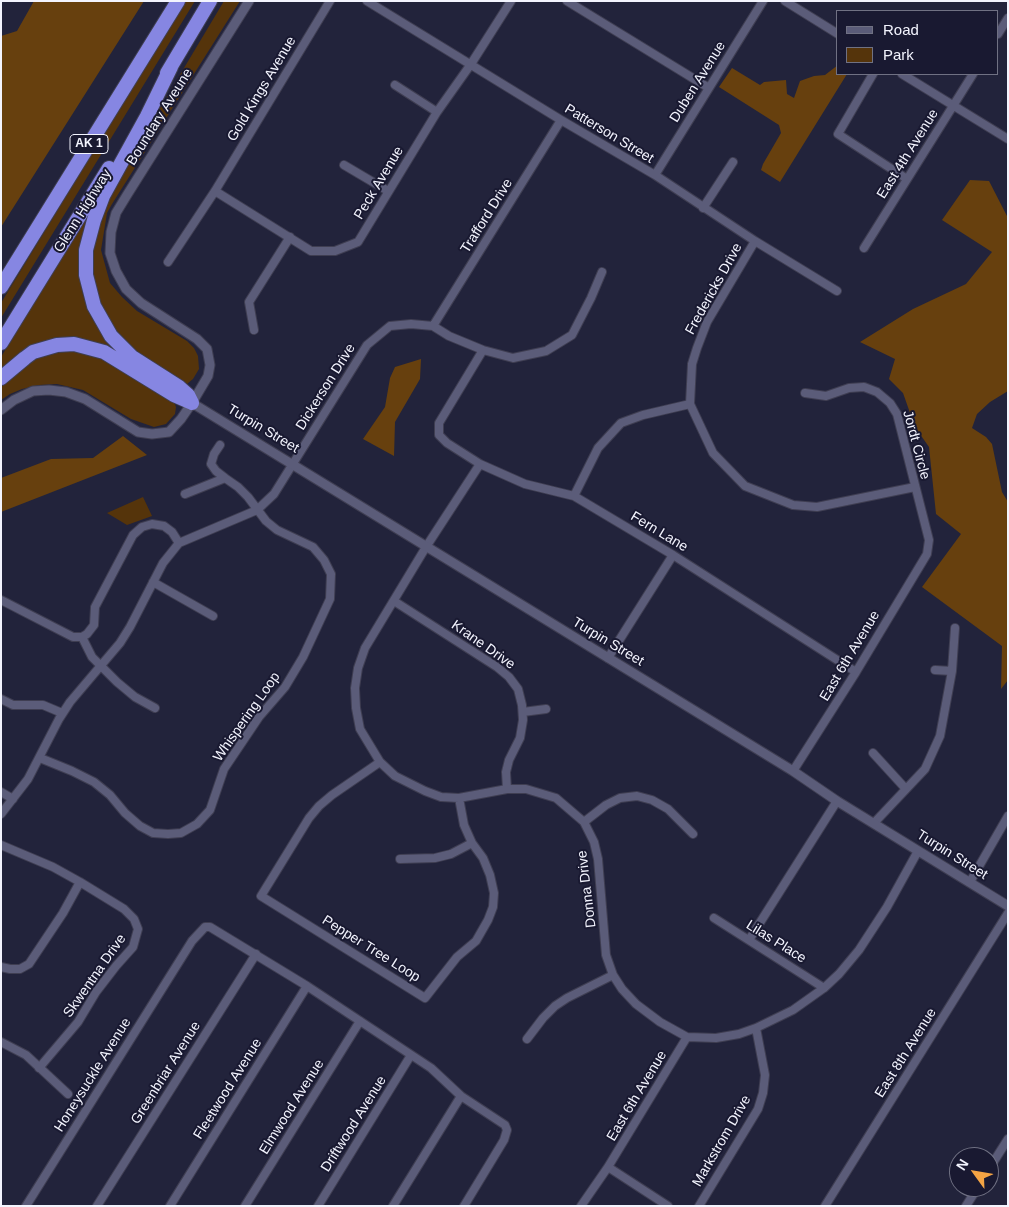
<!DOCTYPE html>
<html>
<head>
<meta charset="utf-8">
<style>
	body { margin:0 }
	#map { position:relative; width:1009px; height:1207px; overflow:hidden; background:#22233b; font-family:Arial,sans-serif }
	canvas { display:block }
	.frame { position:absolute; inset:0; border:2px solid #f3f4fe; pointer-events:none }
	.legend { position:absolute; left:836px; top:10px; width:162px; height:65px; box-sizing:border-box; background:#191931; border:1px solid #707183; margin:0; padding:6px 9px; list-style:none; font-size:15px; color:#f3f4fe }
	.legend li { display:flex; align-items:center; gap:10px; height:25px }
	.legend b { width:25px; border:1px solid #707183 }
	.north { position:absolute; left:949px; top:1147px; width:50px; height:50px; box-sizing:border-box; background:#191931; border:1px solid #707183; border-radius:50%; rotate:302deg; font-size:14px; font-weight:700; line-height:20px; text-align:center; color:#f3f4fe }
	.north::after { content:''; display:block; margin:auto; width:18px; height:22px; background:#f4a444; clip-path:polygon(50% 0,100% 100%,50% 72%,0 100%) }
</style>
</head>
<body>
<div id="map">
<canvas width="1009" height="1207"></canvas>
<div class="frame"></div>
<ul class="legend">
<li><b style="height:6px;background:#5b5c79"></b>Road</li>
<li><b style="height:14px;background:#55340b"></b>Park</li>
</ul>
<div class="north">N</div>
</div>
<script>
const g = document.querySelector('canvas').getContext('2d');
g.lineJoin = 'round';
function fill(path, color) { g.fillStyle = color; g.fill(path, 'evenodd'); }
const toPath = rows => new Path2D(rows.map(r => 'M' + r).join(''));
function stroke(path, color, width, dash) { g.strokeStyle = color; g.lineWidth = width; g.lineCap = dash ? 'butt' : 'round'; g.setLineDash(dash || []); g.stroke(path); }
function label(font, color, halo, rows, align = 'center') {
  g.font = font + ' Arial,sans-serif'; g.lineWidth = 4; g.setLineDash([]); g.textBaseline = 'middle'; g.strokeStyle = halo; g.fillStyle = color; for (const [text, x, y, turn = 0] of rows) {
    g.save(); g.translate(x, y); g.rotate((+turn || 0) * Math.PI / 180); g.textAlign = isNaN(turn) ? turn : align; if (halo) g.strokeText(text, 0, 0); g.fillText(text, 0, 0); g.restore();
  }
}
fill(toPath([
	[185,1,195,1,1,318,1,303],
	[224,1,240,1,112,204,107,213,101,250,110,283,122,297,137,311,187,341,194,348,198,356,199,369,193,379,187,384,180,383,133,350,110,325,97,300,94,285,92,247,110,192],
	[88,215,80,247,79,270,83,295,91,317,106,339,131,363,63,338,44,341,26,350,1,369,1,357],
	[66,350,93,353,174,402,176,407,175,414,166,424,154,427,131,419,83,390,57,384,39,385,22,389,10,394,1,400,1,387,27,363,41,355],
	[143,497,152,516,127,525,107,513]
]), '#55340b');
fill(toPath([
	[34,1,144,1,1,227,1,36,17,31],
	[838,65,838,74,847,74,780,182,761,170,763,164,781,133,779,125,719,87,732,68,760,85,764,82,786,80,787,94,794,98,800,81,814,76,825,75],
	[970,180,989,181,1008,218,1008,391,990,402,977,414,972,428,986,437,992,444,1002,492,1008,502,1008,680,1001,689,1002,646,922,587,961,534,936,514,929,447,915,427,903,393,889,379,895,359,860,342,913,309,966,284,992,252,942,220],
	[421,359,420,379,395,422,394,456,363,439,385,407,390,378,395,367],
	[123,436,147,455,1,512,1,478,51,459,93,458]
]), '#67400e');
const minor = toPath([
	[367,1,561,120,655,175,755,241,837,291],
	[567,1,709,88],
	[785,1,838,34],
	[998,34,1008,18],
	[873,74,838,134,907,179],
	[902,74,1008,139],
	[395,85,437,112],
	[344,165,388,191],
	[655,175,763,1],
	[215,191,311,251,335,251,358,242,437,112,471,64,511,1],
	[703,208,733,162],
	[755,241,707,322,697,348,692,364,690,404,713,453,745,486,793,505,817,507,915,487],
	[864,248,973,74],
	[168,262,215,191,330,1],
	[433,326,561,120],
	[254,330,249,302,290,237],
	[483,350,439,423,439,435,447,443,480,464,525,484,574,496,673,555,856,672],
	[220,445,214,454,211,464,216,471,225,478],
	[480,464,426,547,365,648,358,668,355,688,356,708,360,729,380,762,395,776,425,791,441,797,459,798,507,789,526,789,556,798,584,822,594,842,598,859,606,955,613,975,622,989,636,1004,660,1022,687,1037,716,1038,739,1034,756,1028,793,1010,824,988,839,974,859,950,887,907,918,851],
	[574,496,598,448,621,423,643,415,690,404],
	[153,582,213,616],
	[1,600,73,637,82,637,92,657,117,682,135,697,155,708],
	[394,601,497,667,509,677,518,689,522,705,523,720,520,738,509,760,506,772,507,789],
	[82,637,87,634,94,625,95,607,133,535,142,527,152,524,164,526,172,532,179,543],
	[608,658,673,555],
	[935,670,952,671],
	[1,699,13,705,43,705,62,713],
	[523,712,546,709],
	[873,753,905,788],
	[40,758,72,771,94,782,110,795,125,813,140,826,153,833,168,834,181,833,197,824,210,810,224,769,259,717,285,687,303,657,330,599,331,574,324,560,313,547,277,530,266,521,248,497,238,487,225,478,185,494],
	[380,762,332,795,319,806,309,818,261,896,425,998,457,957,476,941,488,920,493,907,494,893,490,875,483,858,472,843,464,825,459,798],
	[793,771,856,672,927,554,929,540,897,414,890,403,877,392,864,387,849,388,826,396,805,393],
	[1,792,13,799],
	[1,814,28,779,59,719,70,702,120,643,130,627,163,563,179,543,257,510,274,494,367,345,390,326,411,324,433,326,449,336,483,350,513,358,546,351,572,335,591,298,602,272],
	[584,822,606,805,620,798,637,796,652,800,668,809,693,834],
	[874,823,925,769,940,736,952,671,955,628],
	[1,845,53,867,80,882,124,909,134,919,138,929,133,947,116,966,96,992,78,1022,39,1068],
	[400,859,435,858,451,854,472,843],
	[970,882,1008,816],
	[714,918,824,988],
	[749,940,837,801],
	[1,967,10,969,20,969,29,964,63,913,80,882],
	[527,1039,543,1018,555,1006,567,998,613,975],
	[1,1042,26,1055,68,1094],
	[608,1167,668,1206],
	[989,1169,1008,1139],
	[26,1206,192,941,205,927,210,927,307,986,431,1068,461,1096,505,1125,507,1130,504,1140,464,1206],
	[97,1206,256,954],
	[170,1206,307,986],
	[245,1206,360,1021],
	[318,1206,411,1055],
	[393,1206,461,1096],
	[581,1206,608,1167,687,1037],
	[699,1206,758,1109,763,1093,765,1075,756,1028],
	[825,1206,1008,913],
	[966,1206,978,1187]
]);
const tertiary = toPath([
	[192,403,793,771,837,801,1008,906],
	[1,410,14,400,33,391,49,390,66,392,85,399,138,432,152,434,169,432,181,419,192,403,208,376,210,365,207,349,197,339,141,303,126,289,116,271,110,253,111,232,116,213,127,195,249,1]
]);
const motorway = toPath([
	[171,67,147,116,103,196,94,220,86,250,86,275,94,306,111,336,132,357,179,387,188,395,192,403],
	[167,73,210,1],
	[1,287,178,1],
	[1,343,109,168],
	[1,378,25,358,33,352,57,345,74,344,104,352,174,395,190,402]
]);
stroke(minor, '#3f3e52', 10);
stroke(tertiary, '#3f3e52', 11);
stroke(motorway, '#3f3e52', 16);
stroke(minor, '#5b5c79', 8);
stroke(tertiary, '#5b5c79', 9);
stroke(motorway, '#8686e2', 14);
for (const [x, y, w] of [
	[89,144,38]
]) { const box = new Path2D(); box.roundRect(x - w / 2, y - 9.5, w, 19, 4); g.fillStyle = '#191931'; g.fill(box); stroke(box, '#f3f4fe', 1); }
label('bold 12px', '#f3f4fe', null, [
	["AK 1",89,144]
]);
label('14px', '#f3f4fe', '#191931', [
	["Duben Avenue",698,82,-58],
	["Gold Kings Avenue",262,89,-59],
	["Boundary Aveune",160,117,-58],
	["Patterson Street",609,134,31],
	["East 4th Avenue",908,154,-58],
	["Peck Avenue",379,183,-59],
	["Glenn Highway",83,211,-58],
	["Trafford Drive",487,216,-58],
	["Fredericks Drive",714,289,-61],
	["Dickerson Drive",326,387,-58],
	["Turpin Street",263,429,31],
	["Jordt Circle",916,445,75],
	["Fern Lane",659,532,31],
	["Turpin Street",608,642,31],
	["Krane Drive",483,645,35],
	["East 6th Avenue",850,656,-59],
	["Whispering Loop",247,717,-55],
	["Turpin Street",952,855,32],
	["Donna Drive",587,889,-97],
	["Lilas Place",776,942,32],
	["Pepper Tree Loop",371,949,32],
	["Skwentna Drive",95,976,-55],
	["East 8th Avenue",906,1053,-58],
	["Greenbriar Avenue",166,1073,-58],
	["Honeysuckle Avenue",93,1075,-58],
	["Fleetwood Avenue",228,1089,-58],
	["East 6th Avenue",637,1096,-59],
	["Elmwood Avenue",292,1107,-58],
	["Driftwood Avenue",354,1124,-58],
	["Markstrom Drive",722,1141,-60]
]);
</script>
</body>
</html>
